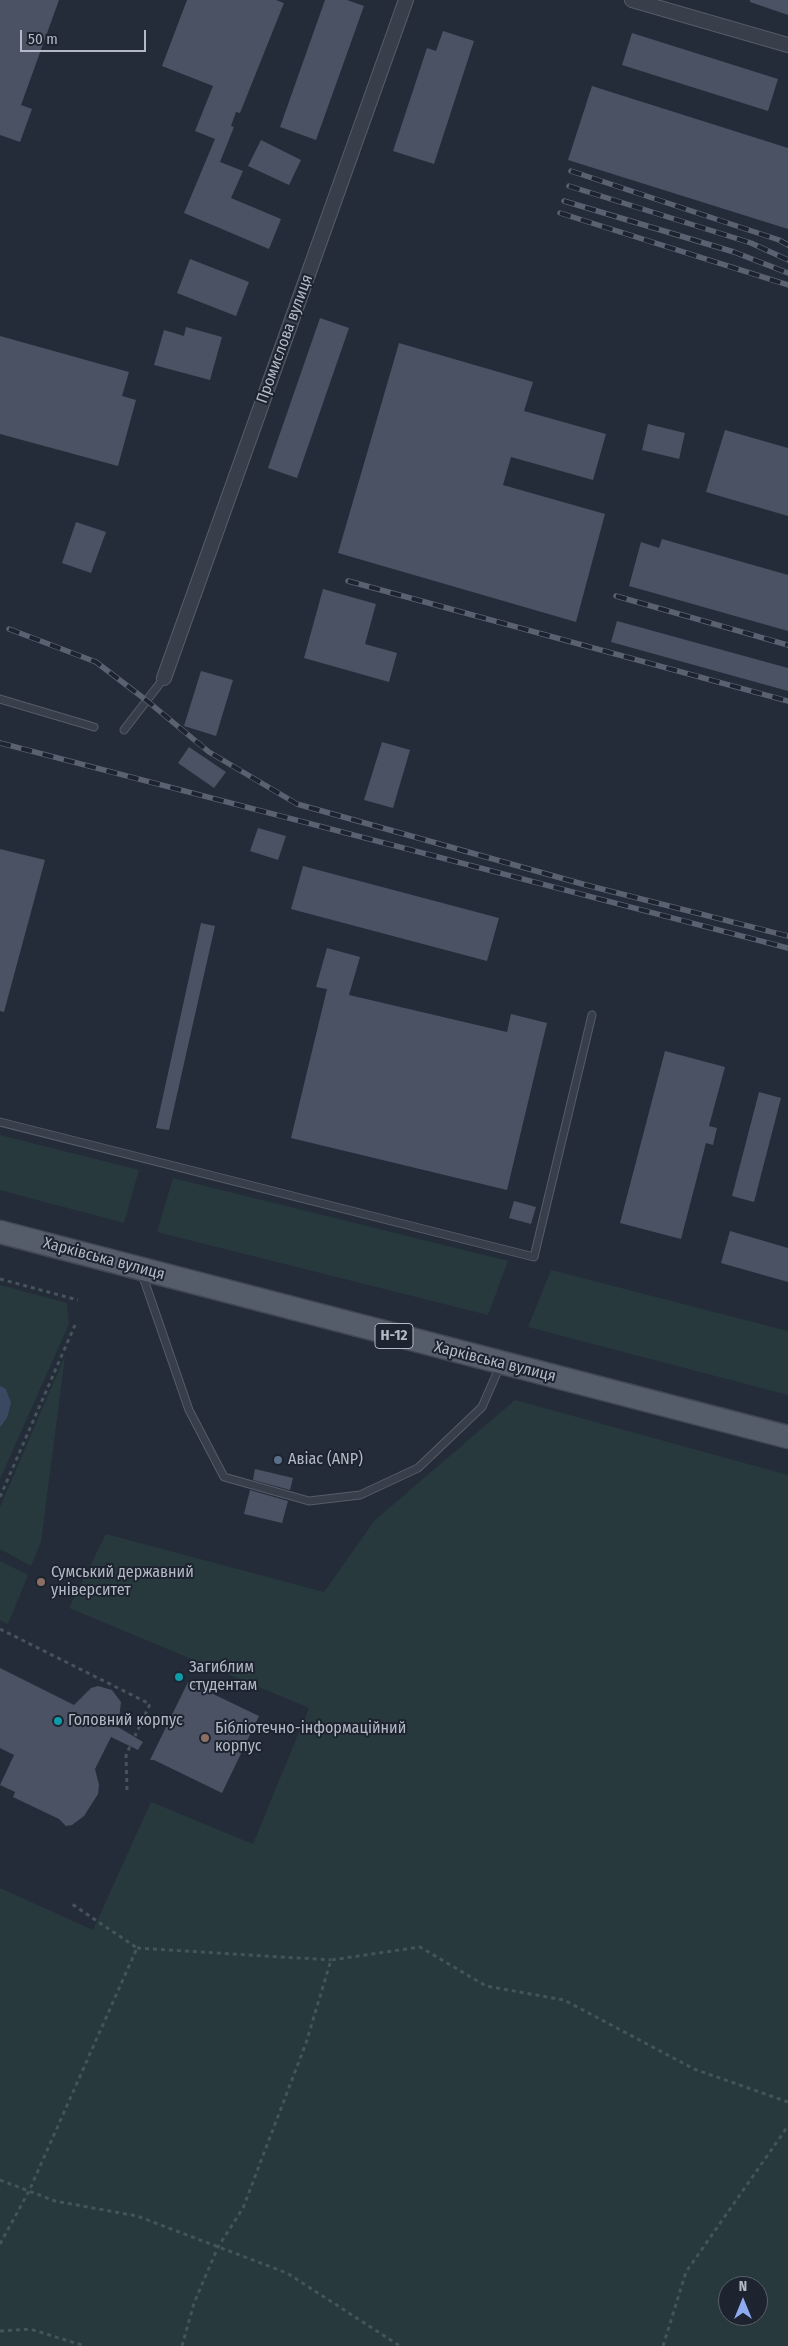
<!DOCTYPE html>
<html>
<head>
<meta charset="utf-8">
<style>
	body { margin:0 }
	#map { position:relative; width:788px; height:2346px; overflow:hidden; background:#242c3a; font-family:"Fira Sans Condensed",sans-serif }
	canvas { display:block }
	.north { position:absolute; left:718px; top:2276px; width:50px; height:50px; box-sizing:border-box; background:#1d232f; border:1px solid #595f6b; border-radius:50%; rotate:0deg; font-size:14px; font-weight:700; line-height:20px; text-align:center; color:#b3b9c6 }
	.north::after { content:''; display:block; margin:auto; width:18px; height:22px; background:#8eabf0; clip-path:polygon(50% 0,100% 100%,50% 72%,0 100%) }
	.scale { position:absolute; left:20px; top:30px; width:126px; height:22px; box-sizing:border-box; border:2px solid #b3b9c6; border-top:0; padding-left:6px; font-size:15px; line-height:18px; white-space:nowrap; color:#b3b9c6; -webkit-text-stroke:4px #1d232f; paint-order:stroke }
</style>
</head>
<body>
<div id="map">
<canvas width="788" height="2346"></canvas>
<div class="north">N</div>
<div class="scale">50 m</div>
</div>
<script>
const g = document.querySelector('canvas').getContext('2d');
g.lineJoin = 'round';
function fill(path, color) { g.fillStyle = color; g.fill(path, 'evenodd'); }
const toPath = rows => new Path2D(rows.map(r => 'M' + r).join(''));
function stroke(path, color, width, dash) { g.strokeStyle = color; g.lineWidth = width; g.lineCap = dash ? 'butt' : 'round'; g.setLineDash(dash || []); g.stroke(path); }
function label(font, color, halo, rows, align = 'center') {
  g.font = font + ' "Fira Sans Condensed",sans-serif'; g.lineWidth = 4; g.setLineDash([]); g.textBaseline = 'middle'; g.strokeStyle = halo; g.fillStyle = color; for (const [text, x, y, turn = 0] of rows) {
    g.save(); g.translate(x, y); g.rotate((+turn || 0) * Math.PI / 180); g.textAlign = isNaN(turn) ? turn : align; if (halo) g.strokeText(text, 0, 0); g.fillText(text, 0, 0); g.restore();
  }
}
fill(toPath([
	[0,1135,139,1170,124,1223,0,1190],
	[173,1178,508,1261,488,1315,157,1232],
	[551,1270,788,1331,788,1395,528,1327],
	[0,1285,67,1303,69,1324,0,1479],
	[65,1356,41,1542,31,1566,0,1549,0,1507],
	[515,1400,788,1475,788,2346,0,2346,0,1888,93,1930,151,1802,253,1844,309,1708,69,1608,106,1534,324,1592,375,1520],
	[728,2286,758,2286,758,2316,728,2316],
	[0,1561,28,1575,8,1624,0,1620]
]), '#27393c');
fill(toPath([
	[0,1386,6,1389,11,1403,7,1418,0,1427]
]), '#3b4862');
fill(toPath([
	[0,0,59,0,21,105,32,109,20,142,0,135],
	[187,0,276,0,284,3,240,113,236,112,231,126,234,127,220,162,243,171,231,198,281,219,269,249,184,213,215,139,195,131,213,86,162,66],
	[325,0,347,0,364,6,316,140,280,127],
	[750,0,788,0,788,15,750,2],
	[443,31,474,41,434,164,393,151,427,48,436,51],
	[632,33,778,79,768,111,622,65],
	[592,86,788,148,788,229,568,160],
	[261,140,301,160,289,185,248,166],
	[190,259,249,282,236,316,177,293],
	[320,318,349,328,297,478,268,468],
	[186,327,222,337,210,380,154,365,164,330,184,336],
	[0,336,129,372,122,396,136,400,118,466,0,434],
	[399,343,533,382,524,411,606,434,593,480,511,457,503,485,605,514,576,622,338,553],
	[648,424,685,433,679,459,642,450],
	[725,430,788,448,788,516,706,492],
	[76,522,106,532,91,573,62,563],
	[662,539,788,575,788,631,629,586,641,542,659,548],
	[323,589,376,604,365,644,397,653,389,682,304,658],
	[617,621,788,668,788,691,611,642],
	[201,671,233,680,216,736,184,726],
	[382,742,410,750,393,808,364,800],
	[189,747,226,772,214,788,178,763],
	[258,828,286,836,278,860,250,851],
	[0,849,45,860,4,1012,0,1011],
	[303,866,499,918,487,961,291,909],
	[201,923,215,926,169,1130,156,1128],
	[327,948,360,957,349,995,507,1032,511,1014,547,1023,507,1190,291,1138,327,989,316,987],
	[665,1051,725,1067,709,1126,717,1128,713,1145,706,1143,681,1239,620,1223],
	[759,1092,781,1098,754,1202,732,1196],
	[514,1201,536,1207,531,1224,509,1218],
	[730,1231,788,1248,788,1282,721,1263],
	[255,1469,293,1478,290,1490,253,1480],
	[250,1490,288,1501,282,1523,244,1514],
	[0,1668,74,1705,91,1688,98,1686,112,1690,121,1702,118,1727,143,1742,138,1750,111,1737,95,1769,99,1785,98,1794,84,1816,72,1825,66,1826,59,1819,13,1797,15,1792,0,1785,14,1755,0,1748],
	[188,1682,259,1716,222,1793,154,1760,150,1760]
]), '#4b5263');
const service = toPath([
	[0,699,94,727],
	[124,730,164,678],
	[0,1122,534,1257,592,1015],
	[142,1274,189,1410,224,1477,309,1501,360,1495,418,1468,482,1407,500,1366]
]);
const minor = toPath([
	[632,0,788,45],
	[164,678,406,0]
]);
const primary = toPath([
	[0,1232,788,1437]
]);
stroke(service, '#565c68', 9);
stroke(minor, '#565c68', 16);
stroke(primary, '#414753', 25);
stroke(toPath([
	[0,1279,78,1300],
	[0,1497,75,1325],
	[0,1629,150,1704,135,1736],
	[127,1790,126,1756,130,1746],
	[137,1948,331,1960],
	[0,2180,55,2201,137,2216,287,2273,400,2346],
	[0,2244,29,2191,137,1948,72,1904],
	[0,2331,30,2329,85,2346],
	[182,2346,194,2303,218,2247,243,2208,306,2043,331,1960,420,1947,486,1986,564,2000,694,2069,788,2102],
	[663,2346,686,2272,788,2126]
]), '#445458', 3, [4, 4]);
stroke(service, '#383e4a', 7);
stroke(minor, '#383e4a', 14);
stroke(primary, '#565d6a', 22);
const rail = toPath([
	[571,171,779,240,788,245],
	[569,186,751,243,788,260],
	[564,201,734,252,788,273],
	[560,213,788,285],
	[348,581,788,701],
	[616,596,788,645],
	[9,629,96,662,146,700,209,752,297,804,586,885,788,936],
	[0,743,788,948]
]);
stroke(rail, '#5a6271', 5.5);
stroke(rail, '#1d232f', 4, [11]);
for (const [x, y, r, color] of [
	[278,1460,5,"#5c6f8a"],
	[41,1582,5,"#8d6e63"],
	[179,1677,5,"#0f9aa8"],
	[58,1721,5,"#0f9aa8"],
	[205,1738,5,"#8d6e63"]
]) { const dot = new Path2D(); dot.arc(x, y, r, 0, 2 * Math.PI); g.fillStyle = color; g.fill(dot); stroke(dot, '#1d232f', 2); }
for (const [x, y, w] of [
	[394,1336,38]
]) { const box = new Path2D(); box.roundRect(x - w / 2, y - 12.5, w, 25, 4); g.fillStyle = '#1d232f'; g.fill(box); stroke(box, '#b3b9c6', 1); }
label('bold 15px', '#b3b9c6', null, [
	["Н-12",394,1336]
]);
label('16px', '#b3b9c6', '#1d232f', [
	["Промислова вулиця",285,339,-70],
	["Харківська вулиця",104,1259,15],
	["Харківська вулиця",495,1362,14]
]);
label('16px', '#b3b9c6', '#1d232f', [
	["Авіас (ANP)",288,1460],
	["Сумський державний",51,1573],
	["університет",51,1591],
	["Загиблим",189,1668],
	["студентам",189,1686],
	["Головний корпус",68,1721],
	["Бібліотечно-інформаційний",215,1729],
	["корпус",215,1747]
], 'left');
</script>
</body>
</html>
